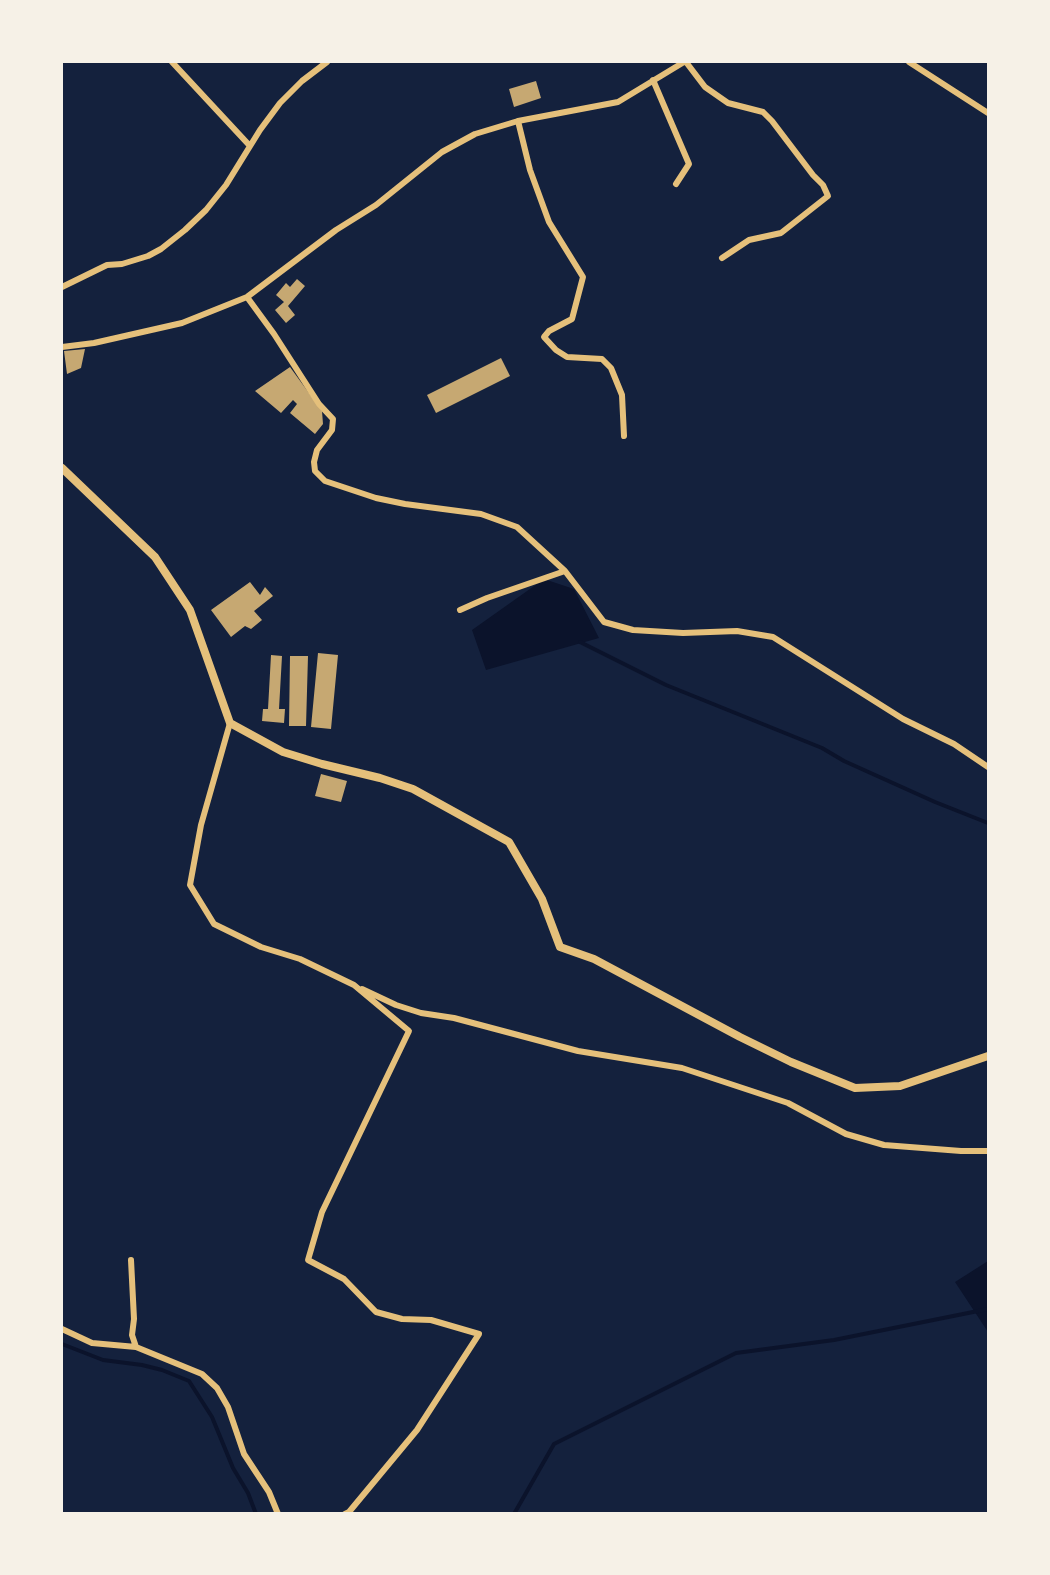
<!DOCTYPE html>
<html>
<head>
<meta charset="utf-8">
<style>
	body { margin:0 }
	#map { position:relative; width:1050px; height:1575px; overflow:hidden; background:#14213d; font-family:Rubik,sans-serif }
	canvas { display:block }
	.frame { position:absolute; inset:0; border:63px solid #f6f1e7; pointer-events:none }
</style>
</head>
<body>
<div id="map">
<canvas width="1050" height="1575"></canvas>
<div class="frame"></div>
</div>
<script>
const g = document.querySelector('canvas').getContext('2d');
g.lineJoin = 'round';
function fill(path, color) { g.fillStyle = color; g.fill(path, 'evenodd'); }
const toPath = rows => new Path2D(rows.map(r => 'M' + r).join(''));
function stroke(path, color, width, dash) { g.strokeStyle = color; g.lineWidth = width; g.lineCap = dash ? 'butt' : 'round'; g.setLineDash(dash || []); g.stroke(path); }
fill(toPath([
	[544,579,574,589,599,638,486,670,472,630],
	[988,1261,988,1332,955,1282]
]), '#0b132b');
stroke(toPath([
	[580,642,666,685,822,748,844,761,935,802,988,823],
	[62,1344,103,1360,142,1365,162,1370,189,1381,212,1417,233,1468,248,1493,256,1514],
	[514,1514,554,1444,736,1353,834,1340,988,1309]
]), '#0b132b', 4);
fill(toPath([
	[536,81,541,98,514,107,509,89],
	[297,279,305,286,288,306,295,315,286,323,275,310,284,302,276,295,286,283,290,287],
	[85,349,81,368,67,374,64,351],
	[501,358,510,376,436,413,427,395],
	[290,367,322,411,323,424,315,434,290,413,297,404,293,400,281,413,255,391],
	[250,582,260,595,265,587,273,596,254,611,262,620,251,629,245,626,231,637,211,610],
	[318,653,338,655,331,729,311,727],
	[271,655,282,656,279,709,285,709,284,723,262,721,263,709,268,709],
	[290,656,308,656,306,726,289,726],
	[321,774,347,781,341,802,315,796]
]), '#c6a872');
stroke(toPath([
	[172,62,250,146],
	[686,62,705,87,728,103,763,112,772,121,813,175,823,185,828,196,781,233,749,240,722,258],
	[909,62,988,113],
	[653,80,689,164,676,184],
	[518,121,530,170,549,222,583,277,572,319,549,331,544,337,556,350,567,357,602,359,611,368,622,395,624,436],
	[62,287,107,265,122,264,148,256,161,249,185,230,206,210,226,185,260,130,280,103,302,81,327,62],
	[247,297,274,334,319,404,333,419,332,430,317,450,314,462,315,471,325,481,376,498,405,504,481,514,517,527,565,571,604,622,633,630,683,633,737,631,773,637,903,719,954,744,988,767],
	[62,347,94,343,182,323,247,297,336,230,376,205,442,152,475,134,518,121,618,102,684,62],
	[460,610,487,598,565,571],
	[230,723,201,825,190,885,214,924,261,947,300,959,354,985,409,1031,322,1212,308,1260,344,1279,376,1312,402,1319,431,1320,479,1334,417,1430,349,1512,345,1514],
	[362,989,396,1005,421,1013,454,1018,578,1051,682,1068,788,1103,846,1134,884,1145,961,1151,988,1151],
	[131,1260,134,1319,132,1335,136,1347],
	[62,1329,92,1343,136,1347,202,1374,217,1388,228,1407,244,1454,269,1492,278,1514]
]), '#e5c07b', 6);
stroke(toPath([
	[62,468,155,557,190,610,230,723,283,752,322,764,380,778,413,789,509,842,542,899,560,947,594,959,740,1037,791,1062,855,1088,900,1086,988,1056]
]), '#e5c07b', 8);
</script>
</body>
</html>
